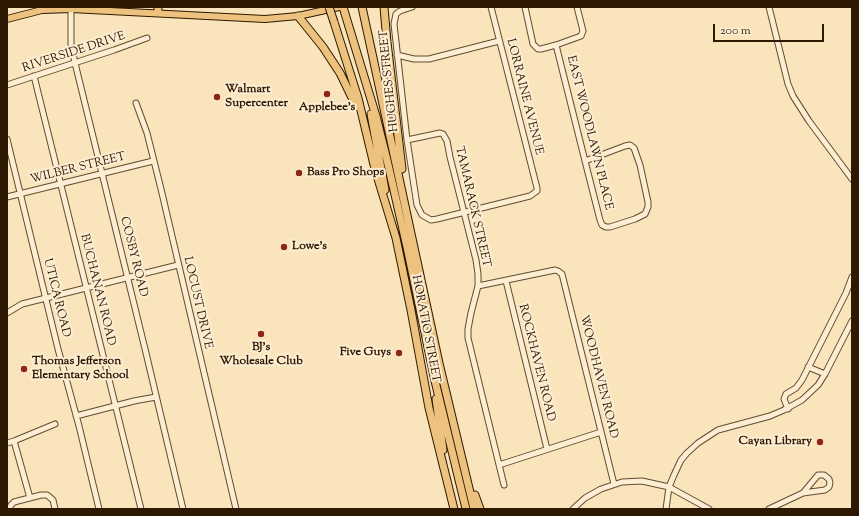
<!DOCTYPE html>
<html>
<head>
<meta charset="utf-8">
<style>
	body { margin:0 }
	#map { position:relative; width:859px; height:516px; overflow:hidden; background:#fae4bb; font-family:"Sorts Mill Goudy",serif }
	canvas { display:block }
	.frame { position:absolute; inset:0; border:8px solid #2d1901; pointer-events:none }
	.scale { position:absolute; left:713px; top:24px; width:111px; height:18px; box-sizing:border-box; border:2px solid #2d1901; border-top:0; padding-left:5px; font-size:12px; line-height:14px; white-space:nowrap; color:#2d1901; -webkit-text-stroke:3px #fcedd3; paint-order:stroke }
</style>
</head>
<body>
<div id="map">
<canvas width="859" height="516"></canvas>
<div class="frame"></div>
<div class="scale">200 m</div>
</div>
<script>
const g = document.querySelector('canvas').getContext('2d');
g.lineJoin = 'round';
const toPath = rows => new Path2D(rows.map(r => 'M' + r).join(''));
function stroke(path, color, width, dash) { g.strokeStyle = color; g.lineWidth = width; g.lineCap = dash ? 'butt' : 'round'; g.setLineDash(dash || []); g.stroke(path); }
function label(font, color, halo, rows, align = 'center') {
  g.font = font + ' "Sorts Mill Goudy",serif'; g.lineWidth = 4; g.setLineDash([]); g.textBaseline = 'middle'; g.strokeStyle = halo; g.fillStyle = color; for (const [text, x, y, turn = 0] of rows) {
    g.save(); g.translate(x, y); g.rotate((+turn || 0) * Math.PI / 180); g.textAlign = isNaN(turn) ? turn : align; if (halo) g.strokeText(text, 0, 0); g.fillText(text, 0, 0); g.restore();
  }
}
const minor = toPath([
	[412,7,400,11,396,14,394,24,407,140,417,205,422,215,431,220,437,219,530,196,537,191,537,188,491,7],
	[525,7,533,44,538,49,541,49,556,45,581,36,583,31,577,7],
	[769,7,788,84,793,96,809,121,852,179],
	[71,9,71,44,75,63,146,353,183,509],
	[556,45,585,161,600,220,602,225,606,227,610,227,635,219,645,214,648,207,648,202,640,165,634,148,630,145,625,146,585,161],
	[397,55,414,59,429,59,499,41],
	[34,76,141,509],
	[7,85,114,50,147,38],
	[136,103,147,133,161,189,236,509],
	[7,139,58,349,79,426,99,509],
	[407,140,440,133,443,134,447,141,450,157,476,260,478,274,478,286,471,313,468,329,468,338,504,485],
	[7,197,153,161],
	[506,281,547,449],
	[478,286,555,270,558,271,562,274,614,484],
	[7,313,22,304,178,265],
	[808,367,825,374],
	[788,409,784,399,786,394,796,388,802,380,846,293,852,277],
	[76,416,134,401,156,397],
	[14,441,30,498],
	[7,443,14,441,55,424],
	[499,465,601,432],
	[9,509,11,505,14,502,41,495,47,495,53,500,55,509],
	[573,509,585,498,601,489,622,482,642,481,669,487,709,509],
	[666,509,669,487,674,475,681,460,687,453,698,443,718,430,770,416,784,410,802,400,818,385,825,374,852,321],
	[769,509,803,493,825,490,829,487,830,483,829,479,824,475,818,475,803,493]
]);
const major = toPath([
	[7,19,42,10,71,9,265,19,298,16,339,7]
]);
const highway = toPath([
	[343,7,376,116,387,160,407,247,435,381,466,509],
	[362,7,439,363,474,509],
	[384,7,387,42,402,169],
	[158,12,158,7],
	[298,16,323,47,340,73,356,106],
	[334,22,358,98,375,169,396,238,411,310,429,408,454,509],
	[371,114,385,190],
	[436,399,443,450],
	[475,495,480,509]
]);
stroke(minor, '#604c30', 7);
stroke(major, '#2d1901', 8);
stroke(highway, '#2d1901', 9);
stroke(minor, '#fcedd3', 5);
stroke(major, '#edc27e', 6);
stroke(highway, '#edc27e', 7);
const highwayBridge = toPath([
	[329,7,334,22]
]);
stroke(highwayBridge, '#2d1901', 9, []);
stroke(highwayBridge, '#edc27e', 7);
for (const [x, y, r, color] of [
	[327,94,4,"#8f2418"],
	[217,97,4,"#8f2418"],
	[299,173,4,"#8f2418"],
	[284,247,4,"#8f2418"],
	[261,334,4,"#8f2418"],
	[399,353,4,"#8f2418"],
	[24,369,4,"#8f2418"],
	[820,442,4,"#8f2418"]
]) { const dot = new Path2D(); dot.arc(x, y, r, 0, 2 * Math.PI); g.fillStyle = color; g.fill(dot); stroke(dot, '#fcedd3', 1.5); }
label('12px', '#2d1901', '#fcedd3', [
	["RIVERSIDE DRIVE",74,53,-18],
	["HUGHES STREET",390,81,-96],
	["LORRAINE AVENUE",524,97,76],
	["EAST WOODLAWN PLACE",589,133,76],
	["WILBER STREET",78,169,-14],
	["TAMARACK STREET",472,207,77],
	["COSBY ROAD",133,257,76],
	["BUCHANAN ROAD",97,290,76],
	["UTICA ROAD",56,298,76],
	["LOCUST DRIVE",197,303,77],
	["HORATIO STREET",425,329,79],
	["ROCKHAVEN ROAD",536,363,76],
	["WOODHAVEN ROAD",598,377,76]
]);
label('bold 12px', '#2d1901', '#fcedd3', [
	["Walmart",225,90],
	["Supercenter",225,104],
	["Applebee's",327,108,"center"],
	["Bass Pro Shops",307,173],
	["Lowe's",292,247],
	["BJ's",261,348,"center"],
	["Wholesale Club",261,362,"center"],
	["Five Guys",391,353,"right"],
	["Thomas Jefferson",32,362],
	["Elementary School",32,376],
	["Cayan Library",812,442,"right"]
], 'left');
</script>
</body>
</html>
